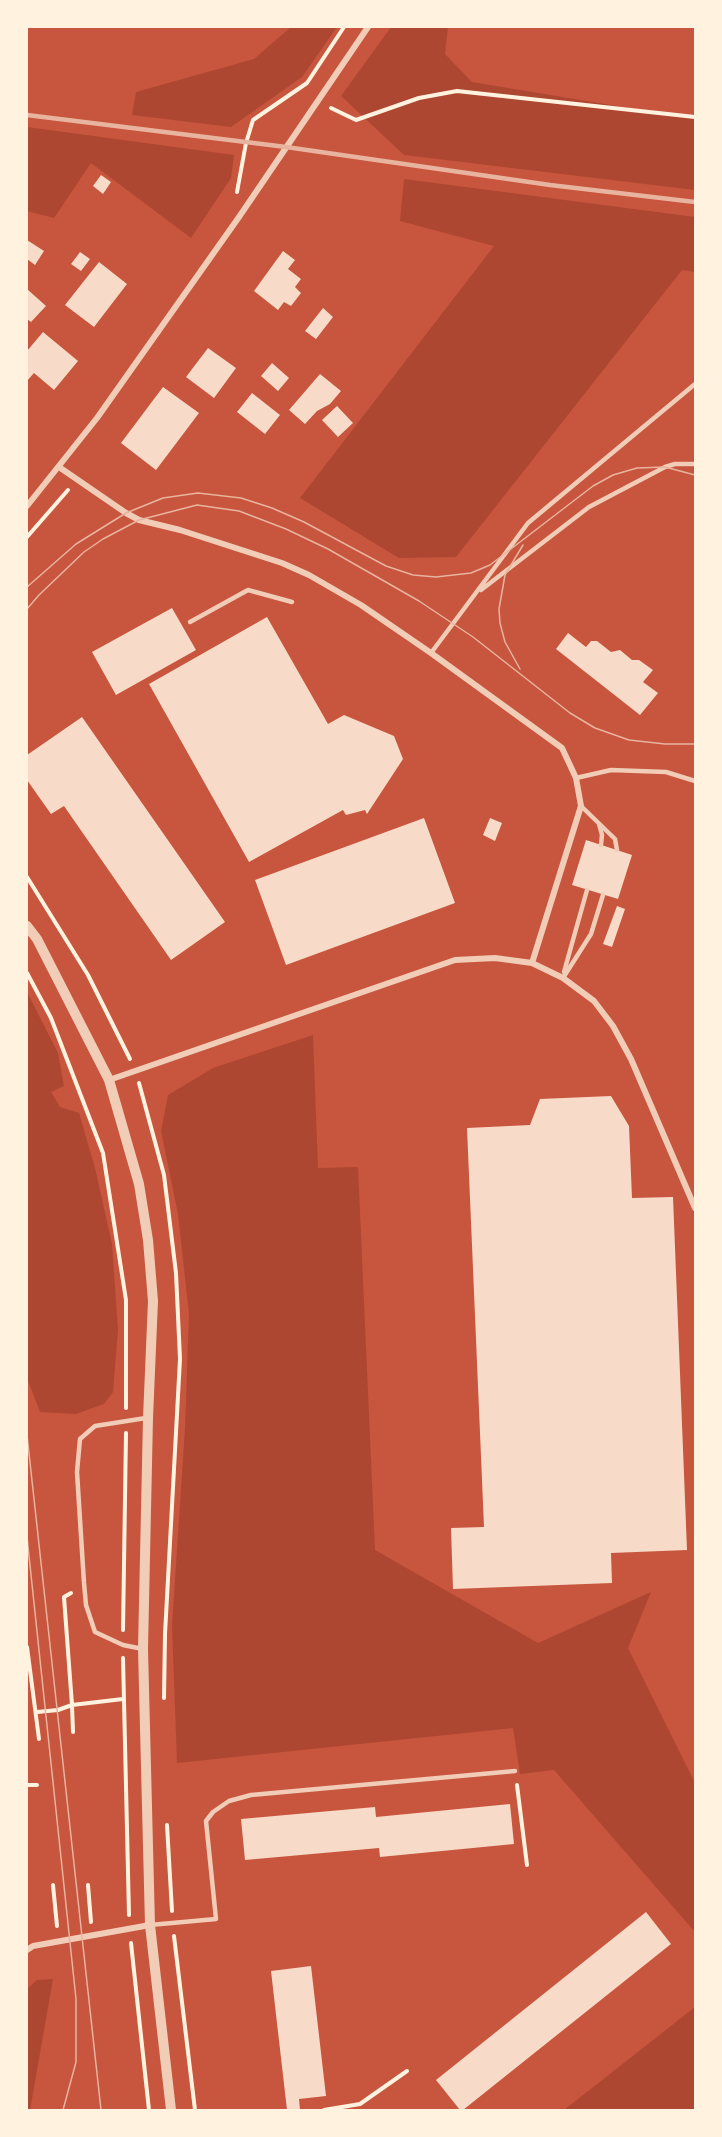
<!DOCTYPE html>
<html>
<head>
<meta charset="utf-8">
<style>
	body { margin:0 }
	#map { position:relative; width:722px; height:2137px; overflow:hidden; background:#c8553d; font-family:Karla,sans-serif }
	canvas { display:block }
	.frame { position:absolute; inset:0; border:28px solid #fff3e0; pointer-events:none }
</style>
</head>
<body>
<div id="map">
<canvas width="722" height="2137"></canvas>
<div class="frame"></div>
</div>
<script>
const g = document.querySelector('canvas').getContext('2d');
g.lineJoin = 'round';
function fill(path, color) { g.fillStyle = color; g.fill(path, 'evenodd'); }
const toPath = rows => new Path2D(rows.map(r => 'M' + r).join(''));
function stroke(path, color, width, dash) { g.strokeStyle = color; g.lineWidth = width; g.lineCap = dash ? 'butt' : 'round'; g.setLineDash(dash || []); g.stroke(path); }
fill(toPath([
	[291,27,337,27,302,77,231,127,132,115,136,92,254,59],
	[391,27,448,27,445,54,472,82,695,119,695,190,404,155,341,96],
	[27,127,234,155,231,178,191,238,91,163,54,218,27,211],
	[404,179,695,217,695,272,682,270,456,557,399,558,300,498,494,246,400,221],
	[27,992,58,1053,64,1086,51,1092,60,1107,79,1113,95,1168,112,1244,118,1330,113,1392,104,1404,76,1414,40,1412,27,1378],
	[313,1035,318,1168,358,1167,375,1550,538,1643,651,1592,628,1648,695,1783,695,1932,554,1770,520,1774,513,1728,177,1763,172,1625,185,1429,189,1314,178,1214,161,1131,168,1095,213,1068],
	[53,1979,30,2110,27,2110,27,1989,37,1980],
	[695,2007,695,2110,564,2110]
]), '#ae4732');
fill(toPath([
	[101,175,111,182,103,194,93,186],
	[27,240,44,251,35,265,27,259],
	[283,251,295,260,288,269,301,279,295,287,301,293,291,306,284,302,278,310,254,291],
	[80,252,90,259,81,271,71,264],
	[99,262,127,284,94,327,65,305],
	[27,289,46,306,31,322,27,319],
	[323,308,333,317,316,339,305,331],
	[43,332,78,361,54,390,34,373,27,381,27,351],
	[208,348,236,368,214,398,186,377],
	[272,363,289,378,278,391,261,376],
	[320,374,341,391,330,404,317,411,305,424,289,410],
	[163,387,199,413,156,470,121,443],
	[252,393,280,415,265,434,237,412],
	[337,406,353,423,338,437,322,420],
	[172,608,196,650,116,695,92,652],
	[267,617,328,724,344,715,394,736,403,759,367,814,365,810,346,815,343,810,249,862,149,684],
	[568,633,586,647,591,641,597,641,611,652,620,650,632,660,639,660,653,670,643,682,658,693,640,715,556,649],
	[82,717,225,922,171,960,64,806,51,814,27,780,27,755],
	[424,818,455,903,286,965,255,880],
	[490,818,502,823,495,841,483,835],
	[586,840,632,855,618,899,572,885],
	[617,906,625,909,612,947,603,944],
	[611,1096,629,1126,632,1198,673,1197,687,1550,611,1553,612,1583,453,1589,451,1528,484,1527,467,1128,530,1125,540,1099],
	[510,1804,514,1844,380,1857,379,1848,245,1860,241,1819,375,1807,376,1817],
	[646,1912,671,1944,463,2110,460,2110,436,2080],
	[311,1966,326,2096,299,2099,300,2110,287,2110,271,1971]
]), '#f7dbc8');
stroke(toPath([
	[331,108,356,120,419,98,457,91,695,117],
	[237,192,246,143,253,120,307,83,344,27],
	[27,537,68,490],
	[27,877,88,975,130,1059],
	[27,973,51,1018,103,1153,126,1300,126,1408],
	[139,1083,164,1175,176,1273,180,1359,165,1634,164,1698],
	[71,1593,64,1597,72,1705,123,1699],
	[123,1630,126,1433],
	[27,1647,39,1739],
	[123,1658,129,1915],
	[37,1712,58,1710,72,1705,73,1732],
	[27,1785,37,1785],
	[517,1785,527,1865],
	[167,1825,172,1911],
	[53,1885,57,1926],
	[88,1885,91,1922],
	[174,1936,195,2110],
	[131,1943,149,2110],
	[324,2110,360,2104,407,2071]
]), '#fff3e0', 4);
stroke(toPath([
	[481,590,589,507,665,467,675,464,695,464],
	[190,622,248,590,292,602],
	[431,653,528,523,695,384],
	[576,778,611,770,666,772,695,781],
	[581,806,615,839,617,850],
	[599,824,602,835,601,845],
	[564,972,587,890],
	[563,978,591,934,603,895],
	[143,1649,123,1645,95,1632,86,1605,84,1583,77,1472,80,1439,95,1426,146,1418],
	[150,1925,216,1919,206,1821,213,1812,229,1801,251,1795,515,1771]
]), '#f1ccb7', 4.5);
stroke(toPath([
	[59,467,126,513,139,520,180,530,282,563,309,575,361,605,431,653,562,748,576,778,581,806,532,963],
	[27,506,97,418,239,217,368,27],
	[109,1080,455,960,495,958,532,963,563,978,594,1001,613,1026,631,1059,695,1208],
	[27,1950,33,1946,150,1925]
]), '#f1ccb7', 6);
stroke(toPath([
	[27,926,37,939,109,1080,139,1184,148,1240,153,1301,148,1418,143,1649,150,1925,171,2110]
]), '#f1ccb7', 10);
stroke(toPath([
	[27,587,76,544,126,513,163,498,198,493,241,498,272,508,304,522,386,566,413,575,436,577,471,573,490,565,593,486,613,475,637,468,665,467,695,475],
	[27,609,39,595,84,552,103,539,139,520,197,505,239,511,286,529,328,549,419,601,473,637,570,713,595,728,629,740,665,744,695,744],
	[520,669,505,642,500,623,499,609,505,575,523,545],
	[27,1435,101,2110],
	[27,1537,76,1999,76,2062,63,2110]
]), '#e9b49f', 1.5);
stroke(toPath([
	[27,115,286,147,550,185,695,202]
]), '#e9b49f', 4.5);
</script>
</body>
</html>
